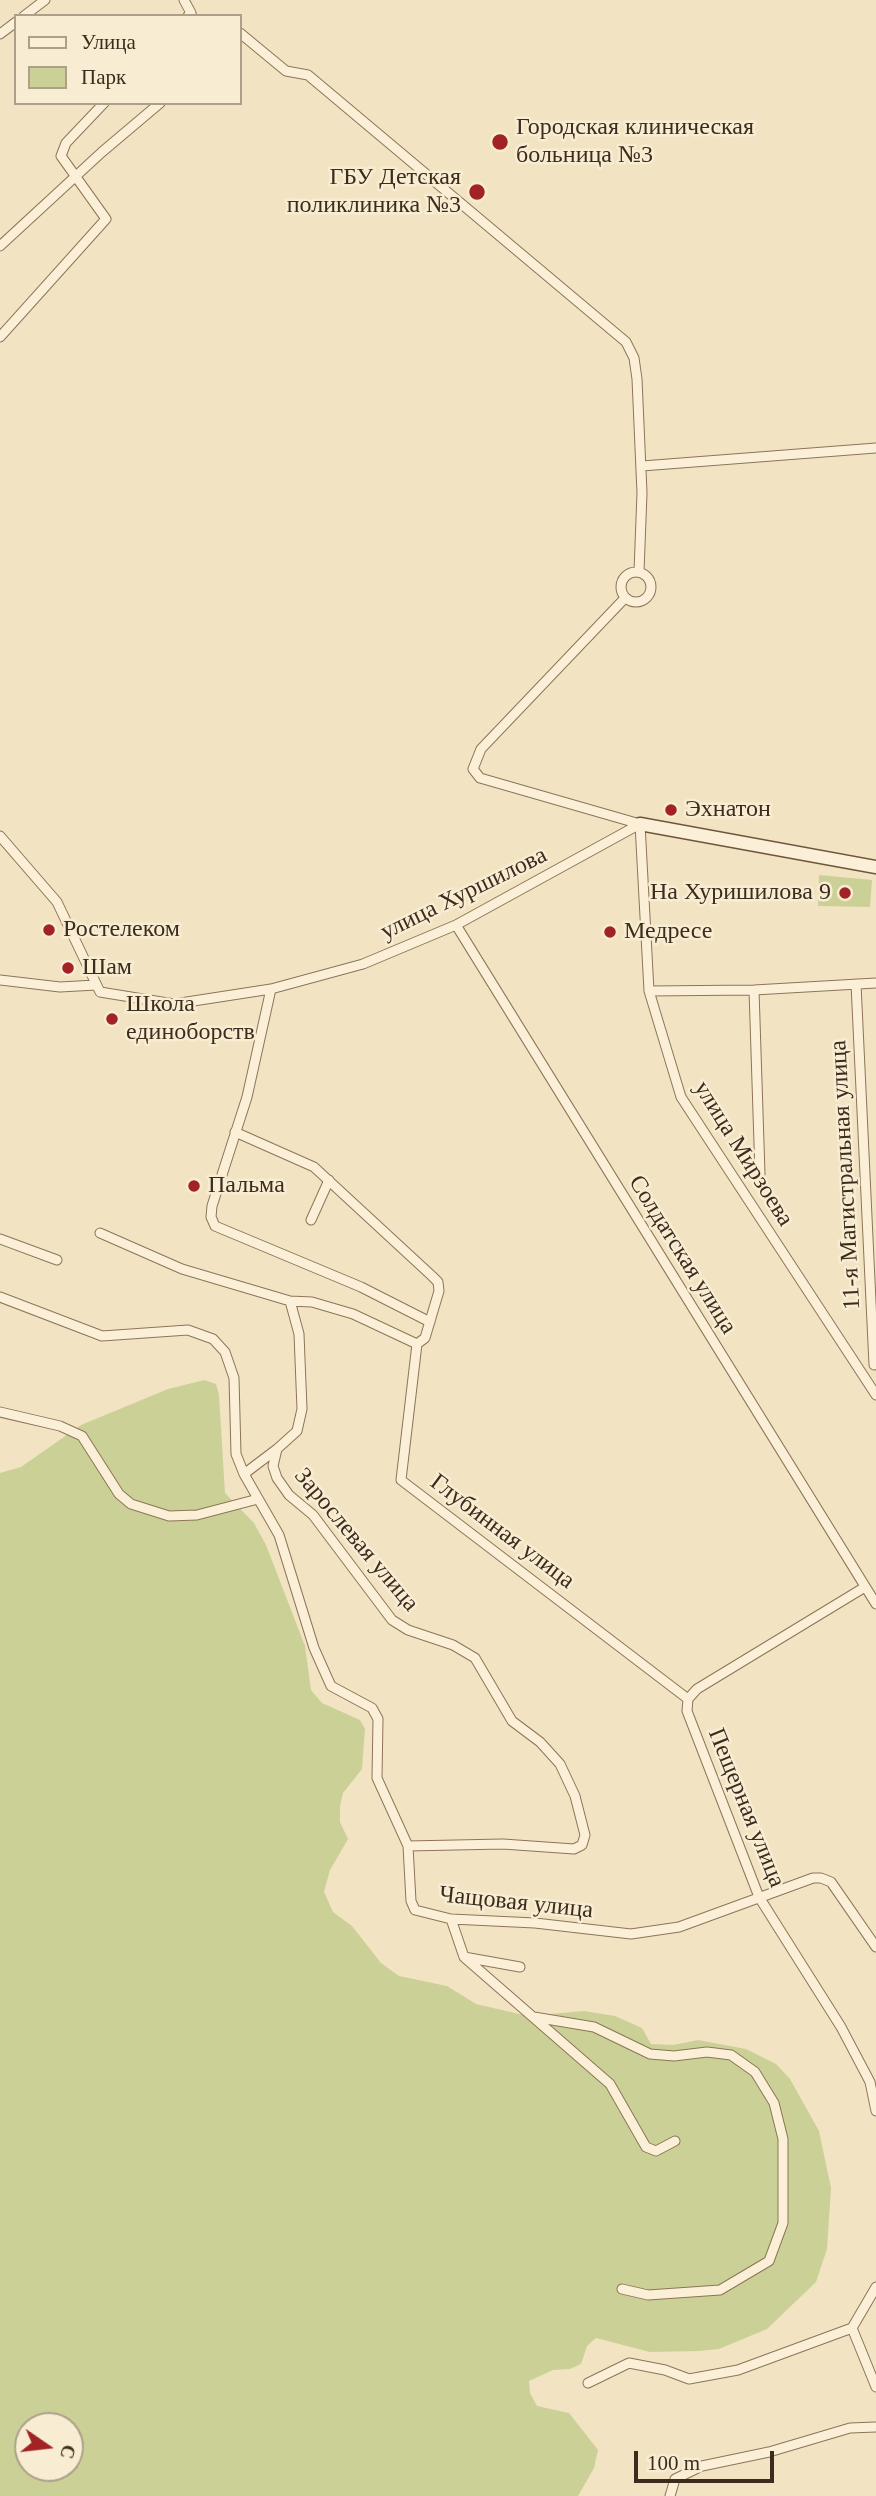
<!DOCTYPE html>
<html>
<head>
<meta charset="utf-8">
<style>
	body { margin:0 }
	#map { position:relative; width:876px; height:2496px; overflow:hidden; background:#f2e3c3; font-family:"Times New Roman",serif }
	canvas { display:block }
	.legend { position:absolute; left:14px; top:14px; width:228px; height:91px; box-sizing:border-box; background:#f8edd3; border:2px solid #ada08a; margin:0; padding:9px 12px; list-style:none; font-size:21px; color:#3c2c1d }
	.legend li { display:flex; align-items:center; gap:14px; height:35px }
	.legend b { width:35px; border:2px solid #ada08a }
	.north { position:absolute; left:14px; top:2412px; width:70px; height:70px; box-sizing:border-box; background:#f8edd3; border:2px solid #ada08a; border-radius:50%; rotate:104deg; font-size:19px; font-weight:700; line-height:28px; text-align:center; color:#3c2c1d }
	.north::after { content:''; display:block; margin:auto; width:24px; height:32px; background:#a12325; clip-path:polygon(50% 0,100% 100%,50% 72%,0 100%) }
	.scale { position:absolute; left:634px; top:2451px; width:140px; height:32px; box-sizing:border-box; border:4px solid #3c2c1d; border-top:0; padding-left:9px; font-size:21px; line-height:24px; white-space:nowrap; color:#3c2c1d; -webkit-text-stroke:5px #f8edd3; paint-order:stroke }
</style>
</head>
<body>
<div id="map">
<canvas width="876" height="2496"></canvas>
<ul class="legend">
<li><b style="height:9px;background:#fbf0d7"></b>Улица</li>
<li><b style="height:19px;background:#cbd196"></b>Парк</li>
</ul>
<div class="north">С</div>
<div class="scale">100 m</div>
</div>
<script>
const g = document.querySelector('canvas').getContext('2d');
g.lineJoin = 'round';
function fill(path, color) { g.fillStyle = color; g.fill(path, 'evenodd'); }
const toPath = rows => new Path2D(rows.map(r => 'M' + r).join(''));
function stroke(path, color, width, dash) { g.strokeStyle = color; g.lineWidth = width; g.lineCap = dash ? 'butt' : 'round'; g.setLineDash(dash || []); g.stroke(path); }
function label(font, color, halo, rows, align = 'center') {
  g.font = font + ' "Times New Roman",serif'; g.lineWidth = 5; g.setLineDash([]); g.textBaseline = 'middle'; g.strokeStyle = halo; g.fillStyle = color; for (const [text, x, y, turn = 0] of rows) {
    g.save(); g.translate(x, y); g.rotate((+turn || 0) * Math.PI / 180); g.textAlign = isNaN(turn) ? turn : align; if (halo) g.strokeText(text, 0, 0); g.fillText(text, 0, 0); g.restore();
  }
}
fill(toPath([
	[819,875,872,880,870,907,818,906],
	[204,1380,216,1384,219,1395,225,1493,254,1523,266,1545,305,1646,311,1690,322,1703,360,1720,365,1729,362,1769,343,1793,340,1806,340,1822,348,1839,330,1870,324,1892,333,1912,352,1926,381,1963,399,1976,447,1986,476,2004,528,2016,584,2011,615,2016,642,2028,651,2044,673,2045,698,2040,746,2049,776,2064,790,2079,819,2131,831,2188,827,2249,816,2282,767,2329,719,2349,699,2351,650,2352,596,2338,587,2346,581,2364,570,2369,553,2370,529,2381,530,2393,537,2406,569,2413,598,2450,594,2468,578,2496,0,2496,0,1473,21,1467,81,1425,168,1389],
	[28,2426,70,2426,70,2468,28,2468]
]), '#cbd196');
const street = toPath([
	[184,0,191,13,188,16],
	[24,16,45,0],
	[240,33,286,71,308,75,626,342,634,358,637,379,642,493,639,572],
	[0,34,16,22],
	[0,246,102,152,160,103],
	[0,337,106,219,61,156,66,143,104,103],
	[642,466,876,448],
	'621 587a15 15 0 1 1 30 0a15 15 0 1 1-30 0Z',
	[625,598,481,749,473,769,480,778,640,824],
	[640,824,649,991,681,1097,876,1395],
	[0,836,57,902,100,992,174,1004,271,989,363,964,456,925,640,824],
	[456,925,876,1604],
	[0,980,60,987,96,985],
	[856,984,874,1365],
	[271,989,247,1097,212,1206,211,1217,215,1226,361,1287,430,1322],
	[754,990,760,1174],
	[649,991,754,990,876,983],
	[235,1132,314,1167,432,1276,438,1282,439,1291,425,1338,417,1344,353,1314,312,1302,290,1301],
	[311,1220,329,1180],
	[100,1233,182,1269,290,1301,299,1334,302,1409,297,1431,277,1449,273,1466,277,1478,289,1495,313,1515,392,1620,408,1630,453,1645,475,1658,512,1721,540,1742,560,1764,575,1796,585,1835,582,1845,574,1849,503,1844,408,1846],
	[0,1239,57,1260],
	[0,1297,102,1336,188,1330,213,1339,225,1352,234,1378,236,1454,244,1474,279,1535,314,1648,331,1686,372,1708,378,1719,377,1778,408,1846,411,1901,415,1910,451,1919,535,1923,631,1934,679,1927,813,1878,821,1878,831,1882,876,1947],
	[417,1344,401,1480,688,1699],
	[0,1412,60,1426,82,1436,119,1494,131,1504,169,1516,197,1515,258,1499],
	[244,1474,277,1449],
	[865,1587,697,1689,688,1699,687,1711,759,1897,841,2027,870,2082,876,2111],
	[451,1919,464,1957,520,1967],
	[464,1957,610,2084,646,2147,656,2151,675,2141],
	[534,2017,594,2027,650,2054,674,2056,707,2052,731,2055,755,2072,774,2103,783,2139,783,2223,769,2261,720,2290,648,2295,622,2289],
	[852,2328,876,2387],
	[588,2383,629,2363,665,2370,689,2379,738,2370,852,2328,876,2287],
	[670,2496,675,2479,702,2466,769,2452,850,2428,876,2427]
]);
const secondary = toPath([
	[640,824,876,867]
]);
stroke(street, '#8d7458', 11);
stroke(secondary, '#6f553b', 15);
stroke(street, '#fbf0d7', 9);
stroke(secondary, '#fbf0d7', 12);
for (const [x, y, r, color] of [
	[500,142,9,"#a12325"],
	[477,192,9,"#a12325"],
	[671,810,7,"#a12325"],
	[845,893,7,"#a12325"],
	[49,930,7,"#a12325"],
	[610,932,7,"#a12325"],
	[68,968,7,"#a12325"],
	[112,1019,7,"#a12325"],
	[194,1186,7,"#a12325"]
]) { const dot = new Path2D(); dot.arc(x, y, r, 0, 2 * Math.PI); g.fillStyle = color; g.fill(dot); stroke(dot, '#f8edd3', 2.5); }
label('24px', '#3c2c1d', '#f8edd3', [
	["Городская клиническая",516,128],
	["больница №3",516,156],
	["ГБУ Детская",461,178,"right"],
	["поликлиника №3",461,206,"right"],
	["Эхнатон",685,810],
	["На Хуришилова 9",831,893,"right"],
	["Ростелеком",63,930],
	["Медресе",624,932],
	["Шам",82,968],
	["Школа",126,1005],
	["единоборств",126,1033],
	["Пальма",208,1186]
], 'left');
label('24px', '#3c2c1d', '#f8edd3', [
	["улица Хуршилова",464,894,-26],
	["улица Мирзоева",743,1154,58],
	["11-я Магистральная улица",846,1175,-93],
	["Солдатская улица",682,1255,58],
	["Глубинная улица",502,1532,37],
	["Зарослевая улица",356,1540,50],
	["Пещерная улица",746,1808,68],
	["Чащовая улица",516,1903,6]
]);
</script>
</body>
</html>
